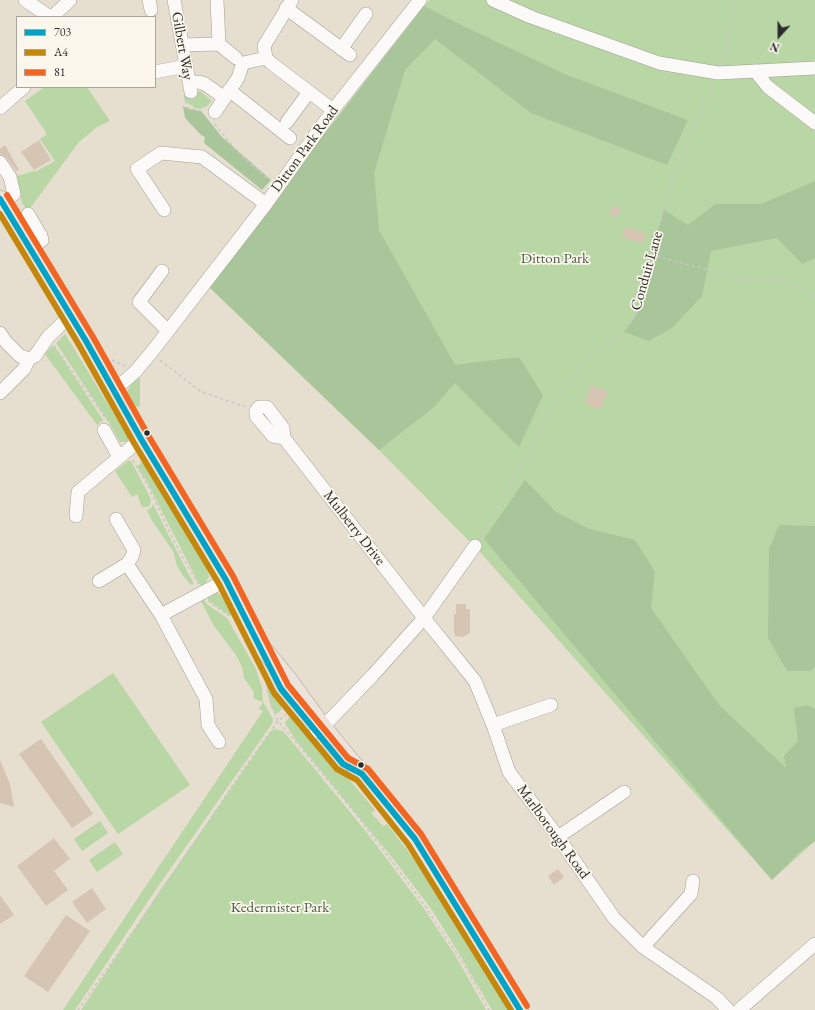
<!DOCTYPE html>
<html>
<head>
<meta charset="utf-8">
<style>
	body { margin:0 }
	#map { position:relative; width:815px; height:1010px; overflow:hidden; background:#e6dece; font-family:"EB Garamond",serif }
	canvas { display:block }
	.legend { position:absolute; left:16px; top:16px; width:140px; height:72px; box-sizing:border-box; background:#fbf7ec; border:1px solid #a8a59f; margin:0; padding:5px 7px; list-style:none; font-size:12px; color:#2b2b2b }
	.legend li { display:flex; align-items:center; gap:8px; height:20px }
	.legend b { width:20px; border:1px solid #a8a59f }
	.north { position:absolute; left:759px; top:16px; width:40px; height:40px; -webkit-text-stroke:3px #fbf7ec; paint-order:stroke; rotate:201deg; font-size:11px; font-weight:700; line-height:16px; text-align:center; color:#2b2b2b }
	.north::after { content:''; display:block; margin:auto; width:14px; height:18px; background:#2b2b2b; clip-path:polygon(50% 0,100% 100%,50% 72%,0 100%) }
</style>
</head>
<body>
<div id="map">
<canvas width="815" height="1010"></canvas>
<ul class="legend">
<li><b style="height:5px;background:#02a3c6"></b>703</li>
<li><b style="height:5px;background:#c4870b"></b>A4</li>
<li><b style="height:5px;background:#f26522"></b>81</li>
</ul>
<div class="north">N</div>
</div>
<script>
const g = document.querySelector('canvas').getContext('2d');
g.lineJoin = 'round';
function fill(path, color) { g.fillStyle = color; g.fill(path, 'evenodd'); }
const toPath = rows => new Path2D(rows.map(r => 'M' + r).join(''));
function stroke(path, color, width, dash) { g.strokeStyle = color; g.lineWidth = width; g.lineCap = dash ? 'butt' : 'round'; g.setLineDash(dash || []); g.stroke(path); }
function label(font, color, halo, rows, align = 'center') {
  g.font = font + ' "EB Garamond",serif'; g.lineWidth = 3.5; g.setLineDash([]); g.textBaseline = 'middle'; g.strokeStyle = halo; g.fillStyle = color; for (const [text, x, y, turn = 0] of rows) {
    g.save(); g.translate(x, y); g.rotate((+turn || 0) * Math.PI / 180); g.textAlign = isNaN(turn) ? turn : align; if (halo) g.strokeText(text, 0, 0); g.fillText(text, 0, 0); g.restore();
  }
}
fill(toPath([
	[429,0,815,0,815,841,772,880,479,551,379,450,207,285],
	[41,87,87,87,110,121,97,127,79,142,28,211,22,203,17,176,34,171,35,172,55,161,40,139,47,134,25,101,42,89],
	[200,91,212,101,207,106,201,109,195,108,184,100,184,95],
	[65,334,128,437,128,440,127,442,120,442,108,421,56,343],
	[52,346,55,347,103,420,97,425,45,354],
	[137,376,140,377,140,406,133,408,126,393],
	[128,461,131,461,150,497,151,501,150,505,147,507,142,507,137,494,132,497,115,471],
	[141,462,143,462,183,523,207,569,209,576,206,582,202,586,199,584,180,547,146,480,137,467],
	[153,504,171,540,194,584,191,585,184,577,177,566,173,551,151,519,147,510,152,507],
	[204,592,216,592,221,595,232,615,230,616,209,601],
	[204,600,208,605,227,618,256,669,262,688,263,702,273,719,272,724,159,885,75,1010,63,1010,263,711,259,709,263,702,253,698,254,692,244,678,242,667,236,655,214,626,201,601],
	[113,673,190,785,118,834,41,722],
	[264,675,284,703,281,707,282,709,278,713,275,713,271,707],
	[292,712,375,810,371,813,383,826,387,824,416,862,448,906,509,1010,492,1010,455,947,432,910,394,860,294,738,285,723],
	[276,729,284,732,364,829,422,906,455,955,486,1010,81,1010,161,889,271,731],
	[100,821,108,833,82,851,74,839],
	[115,842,123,854,97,872,89,860]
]), '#b9d6a5');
fill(toPath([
	[424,6,461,25,567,75,688,120,667,165,531,113,435,39,405,70,374,173,379,230,455,365,519,357,543,395,519,447,455,383,433,408,379,450,207,285],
	[183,106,189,109,201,111,222,137,271,180,262,190,204,143,205,137,201,135,185,118],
	[815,181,815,258,802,264,777,238,711,251,702,296,672,328,649,341,624,332,636,315,653,246,664,210,688,225,715,204,761,204],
	[525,480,556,512,589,529,635,540,655,572,651,608,719,705,786,768,784,756,798,741,794,708,807,705,815,709,815,841,800,852,772,880,484,539],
	[779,525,815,526,815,666,811,671,787,671,768,638,769,549]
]), '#a9c69b');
fill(toPath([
	[39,140,51,160,34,170,21,152],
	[5,145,19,170,16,171,6,157,0,154,0,149],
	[613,205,621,208,617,217,609,214],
	[625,227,646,233,643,243,622,237],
	[591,385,608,391,600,410,585,403],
	[456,604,466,604,466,609,470,609,470,633,463,637,455,636,455,633,454,633,454,614,456,614],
	[41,739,93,814,72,828,19,754],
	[0,760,10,784,14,807,0,803],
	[54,838,70,859,54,871,68,890,46,906,17,866],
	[558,869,564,877,554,885,548,876],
	[92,888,106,909,87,923,72,902],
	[0,895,14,915,0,924],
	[66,915,90,931,48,992,24,976]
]), '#d7c5b4');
const minor = toPath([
	[25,0,50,17],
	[149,0,151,10],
	[174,0,191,92],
	[217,0,219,44],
	[292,0,264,46,266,58,271,63,333,110],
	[493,0,531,17,659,63,718,73,815,68],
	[286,8,350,55],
	[52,17,70,0],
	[182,45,219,44,236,58],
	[341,49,366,14],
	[755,71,768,87,815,123],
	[155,72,186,66],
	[189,83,199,82,205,84,219,94],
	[229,90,290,138],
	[0,108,24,87],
	[215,112,238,78,243,63,266,58],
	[287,122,309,92],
	[0,162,10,177,14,194,2,203],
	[164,210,137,169,161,153,202,157,266,204],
	[28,214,41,236,42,240,31,250],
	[162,271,139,302,168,331],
	[0,333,6,342,20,356,29,359],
	[114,390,135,372,151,353,266,204,333,110,420,0],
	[0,393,24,369,29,359,35,356,48,337,71,315],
	[104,430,119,457],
	[284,438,283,428,267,407,259,407,256,411,256,416,273,436,284,438,424,618,475,681,493,725,509,772,558,837,614,918,643,947,717,998,728,1010],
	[76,516,78,492,141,439],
	[116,519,134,550,132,557,127,564],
	[99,581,127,564,161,615],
	[493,725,551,705],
	[316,732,323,727,373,675,424,618,475,546],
	[219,742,208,725,206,699,161,615,226,580],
	[558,837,624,792],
	[643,947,691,894,693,881],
	[739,1010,815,944]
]);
const major = toPath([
	[0,199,86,341,141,439,226,580,256,640,289,680,323,727,415,839,520,1010]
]);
stroke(minor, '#a29e95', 14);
stroke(major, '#a29e95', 18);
stroke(toPath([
	[721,62,726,50,736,0],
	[186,101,187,107,204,112],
	[215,124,238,153,269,180],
	[651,255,748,280,775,279,798,286,815,298],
	[54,346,107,420],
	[62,358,75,348],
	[112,360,125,366],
	[160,360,200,391,246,407],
	[133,460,147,484,175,543,198,584],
	[480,537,566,384,581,364,624,332,636,315,653,246,672,182,713,83],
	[208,601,229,616],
	[256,662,265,677,270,701,278,721,355,813,418,896,463,963,489,1010],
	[78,1010,190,850,242,771,278,721,294,708]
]), '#c9c7c4', 1.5, [3, 3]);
stroke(minor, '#fbfaf8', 13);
stroke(major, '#ece4dc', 17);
stroke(toPath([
	[0,199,86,341,141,439,226,580,281,689,343,764,362,774,415,839,520,1010]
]), '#02a3c6', 6);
stroke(toPath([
	[0,214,79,345,134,443,219,584,274,693,337,769,357,780,408,844,511,1010]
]), '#c4870b', 6);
stroke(toPath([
	[7,195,93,337,148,435,233,576,288,685,348,758,368,769,421,834,527,1006]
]), '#f26522', 6);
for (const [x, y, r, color] of [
	[147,433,3.5,"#2b2b2b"],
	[361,765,3.5,"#2b2b2b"]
]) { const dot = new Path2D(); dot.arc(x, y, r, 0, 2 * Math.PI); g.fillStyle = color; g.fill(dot); stroke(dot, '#fbf7ec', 1.5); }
label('15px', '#2b2b2b', '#fbf7ec', [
	["Gilbert Way",182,46,80],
	["Ditton Park Road",305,149,-54],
	["Conduit Lane",647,271,-74],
	["Mulberry Drive",354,528,52],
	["Marlborough Road",553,832,54]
]);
label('15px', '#4a5c46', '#fbf7ec', [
	["Ditton Park",555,259],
	["Kedermister Park",280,908]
]);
</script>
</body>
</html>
